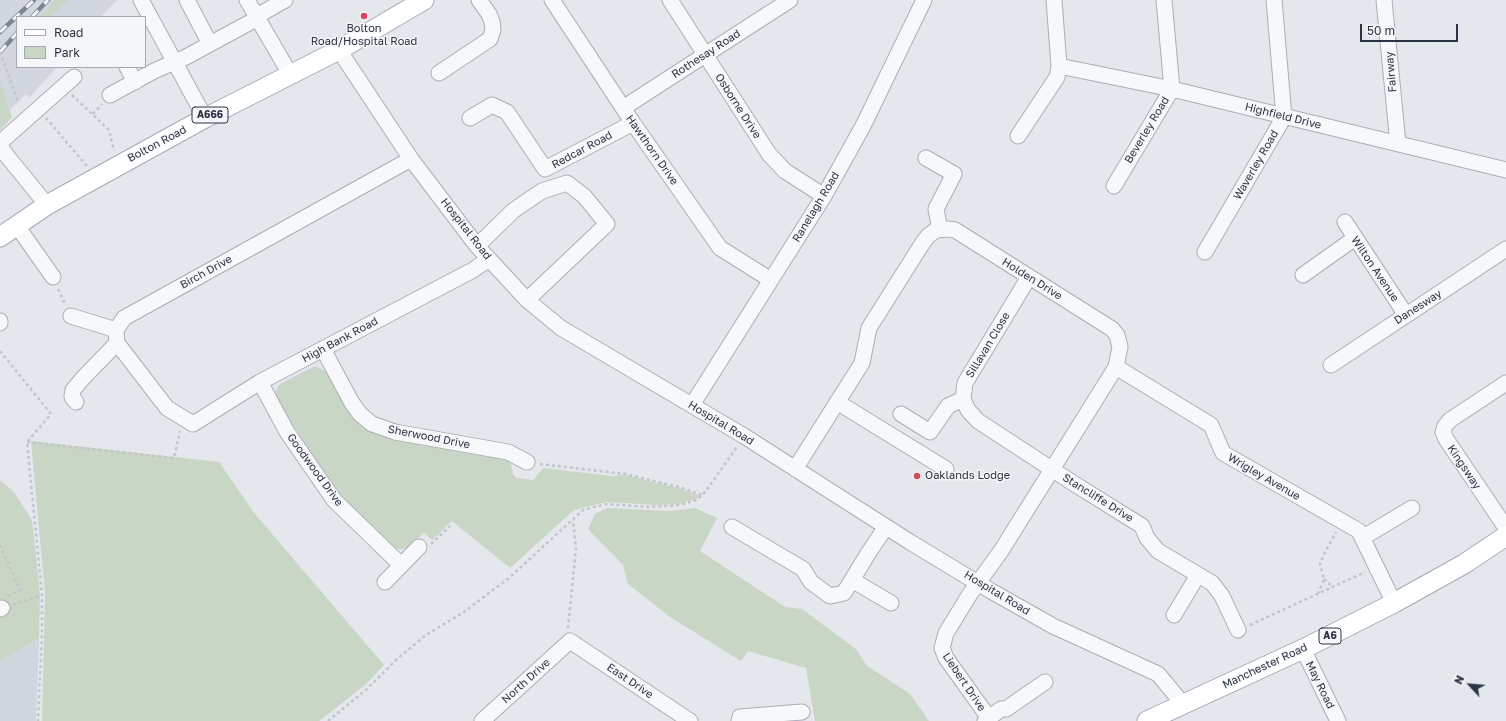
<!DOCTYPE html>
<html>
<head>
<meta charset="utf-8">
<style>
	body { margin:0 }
	#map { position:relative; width:1506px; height:721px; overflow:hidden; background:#e4e7ec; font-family:"Golos Text",sans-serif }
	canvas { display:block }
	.legend { position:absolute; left:16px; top:16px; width:130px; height:52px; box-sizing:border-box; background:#f4f6f9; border:1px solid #a4a8b1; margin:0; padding:5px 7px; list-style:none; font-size:12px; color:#2b3445 }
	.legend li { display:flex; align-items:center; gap:8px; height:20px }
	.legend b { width:20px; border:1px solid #a4a8b1 }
	.north { position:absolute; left:1450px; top:665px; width:40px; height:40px; -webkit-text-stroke:3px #f4f6f9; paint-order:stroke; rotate:296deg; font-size:11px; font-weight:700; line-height:16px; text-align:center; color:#2b3445 }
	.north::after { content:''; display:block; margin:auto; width:14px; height:18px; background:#2b3445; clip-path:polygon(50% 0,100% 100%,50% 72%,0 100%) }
	.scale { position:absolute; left:1360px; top:24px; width:98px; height:18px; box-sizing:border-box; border:2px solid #2b3445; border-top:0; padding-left:5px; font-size:12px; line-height:14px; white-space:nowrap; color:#2b3445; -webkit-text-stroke:3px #f4f6f9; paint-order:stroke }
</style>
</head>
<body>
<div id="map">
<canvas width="1506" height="721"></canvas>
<ul class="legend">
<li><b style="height:5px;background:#fff"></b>Road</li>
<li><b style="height:11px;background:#c9d6c5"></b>Park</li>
</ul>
<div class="north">N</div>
<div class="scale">50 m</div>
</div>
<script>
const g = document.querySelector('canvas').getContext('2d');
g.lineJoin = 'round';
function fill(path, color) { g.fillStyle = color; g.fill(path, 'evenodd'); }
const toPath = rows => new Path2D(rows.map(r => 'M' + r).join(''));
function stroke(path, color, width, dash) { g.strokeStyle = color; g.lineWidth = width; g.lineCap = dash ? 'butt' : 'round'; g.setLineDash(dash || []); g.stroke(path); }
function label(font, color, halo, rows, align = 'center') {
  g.font = font + ' "Golos Text",sans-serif'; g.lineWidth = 3; g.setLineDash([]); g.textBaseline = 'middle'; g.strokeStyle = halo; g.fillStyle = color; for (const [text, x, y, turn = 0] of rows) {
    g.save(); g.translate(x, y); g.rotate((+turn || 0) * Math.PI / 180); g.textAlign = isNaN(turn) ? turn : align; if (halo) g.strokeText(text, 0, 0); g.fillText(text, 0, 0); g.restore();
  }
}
fill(toPath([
	[0,0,117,0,101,17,17,17,17,67,57,67,29,98,26,94,10,110,12,117,0,130],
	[39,638,36,721,0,721,0,661]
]), '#d2d6de');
fill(toPath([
	[55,0,68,0,51,17,39,17],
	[0,82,12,117,0,130],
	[315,366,328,372,355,418,362,427,378,435,393,439,509,458,511,464,513,475,517,478,533,480,543,468,612,476,625,475,678,488,701,496,696,499,679,504,656,505,606,502,574,510,510,568,452,521,432,540,424,533,409,547,403,549,393,549,341,498,276,399,275,392,280,384],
	[31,441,219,462,255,514,384,665,365,685,319,721,42,721,45,594],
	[0,480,13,491,32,520,40,594,39,638,0,661],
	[607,508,671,511,695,508,717,518,700,551,785,607,802,609,857,650,866,665,910,694,929,721,815,721,806,668,748,651,741,661,670,617,628,584,623,565,588,529,595,514]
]), '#c9d6c5');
const minor = toPath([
	[141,0,205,118],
	[187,0,210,44],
	[247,0,290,74],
	[552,0,633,123,720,248,771,280],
	[670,0,769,154,785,171,824,196],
	[1384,0,1398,144],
	[257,16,285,0],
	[339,50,411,159,477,246,527,300,561,328,744,436,910,542,991,591,1053,626,1158,674,1183,704],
	[1059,66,1172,89,1506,170],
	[127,67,135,82],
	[439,73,490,39,493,30,492,22,489,14,479,0],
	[110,95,154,71,186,57,258,18],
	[623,108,790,0],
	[470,118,492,105,507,112,545,169,633,123],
	[1018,136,1057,77,1059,66,1054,0],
	[926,158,954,174,936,209,940,230],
	[411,159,124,318,116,330,117,343,167,408,193,424,260,382,473,270,489,259],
	[1114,186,1172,89,1164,0],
	[47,205,3,151,1,147,2,141,74,77],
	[1345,222,1406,315],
	[17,226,53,277],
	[477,246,514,210,542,191,567,183,584,196,607,224,527,300],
	[1205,252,1284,117,1274,0],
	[1303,275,1355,238],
	[1029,277,965,383,963,399,968,410,978,421,1073,483,1142,526,1147,538,1158,551,1212,583,1222,596,1238,630],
	[71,316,116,330],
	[0,321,0,323],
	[323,349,352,403,360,414,372,424,395,432,508,452,527,462],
	[1331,365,1506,249],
	[1116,367,1211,425,1223,453,1359,531,1394,603],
	[260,382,287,432,334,500,401,565],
	[1506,383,1450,420,1445,426,1443,432,1446,439,1506,528],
	[76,402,72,397,73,390,84,377,117,343],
	[837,402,946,469],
	[692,405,824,196,863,126,924,0],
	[901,414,930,432,948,406,963,399],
	[795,469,862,363,869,328,922,244,928,236,936,230,948,229,955,230,1112,329,1117,335,1120,347,1116,367,1001,551,970,594,946,633,942,648,946,658,989,718],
	[732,527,803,569,811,582,830,596,844,593,869,552,886,527],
	[1362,538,1412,508],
	[852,580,891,603],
	[385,582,419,547],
	[0,609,2,608],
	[1174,615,1198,575],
	[1303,649,1338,721],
	[482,721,570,641,690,721],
	[739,721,740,717,802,712],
	[985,721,1001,709,1006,709,1045,682]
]);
const major = toPath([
	[0,237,47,205,205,118,339,50,424,0],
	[1147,721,1303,649,1394,603,1464,564,1506,536]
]);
stroke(minor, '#a9aeb7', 17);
stroke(major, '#a3abb8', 21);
stroke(toPath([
	[72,95,109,130,114,151],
	[93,114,102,104],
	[46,118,87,166],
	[58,289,65,304],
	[0,351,51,414,27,442,42,595,42,634,38,721],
	[27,442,174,458,180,431],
	[540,464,625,474,679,487,702,495],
	[431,544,450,526],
	[0,545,20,590,8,596],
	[1324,579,1333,587],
	[1318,594,1324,579,1320,564,1324,554,1336,532],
	[13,605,42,595],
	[1250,625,1365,572],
	[568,628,576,548,573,520],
	[328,721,367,689,397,659,426,635,464,612,509,578,583,510,594,507,607,504,649,507,680,505,697,500,706,491,737,447]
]), '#c2c5cb', 2.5, [3, 3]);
stroke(minor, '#f7f8fa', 15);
stroke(major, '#fff', 19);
const rail = toPath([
	[32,17,48,0],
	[0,32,34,0],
	[0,52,17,33]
]);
stroke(rail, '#7d8696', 4.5);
stroke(rail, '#f4f6f9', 3, [9]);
stroke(toPath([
	[0,52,18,102]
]), '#c2c5cb', 2.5, [3, 3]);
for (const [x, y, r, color] of [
	[364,16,4,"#d1495b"],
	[917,476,4,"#d1495b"]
]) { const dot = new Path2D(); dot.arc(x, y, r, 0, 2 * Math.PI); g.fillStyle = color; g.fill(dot); stroke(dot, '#f4f6f9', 1.5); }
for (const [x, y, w] of [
	[210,115,36],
	[1330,636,22]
]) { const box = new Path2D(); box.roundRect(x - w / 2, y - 8, w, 16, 3); g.fillStyle = '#f4f6f9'; g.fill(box); stroke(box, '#2b3445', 1); }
label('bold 10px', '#2b3445', null, [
	["A666",210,115],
	["A6",1330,636]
]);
label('11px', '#2b3445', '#f4f6f9', [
	["Bolton",364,29],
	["Road/Hospital Road",364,42],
	["Oaklands Lodge",925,476,"left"]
]);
label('11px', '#2b3445', '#f4f6f9', [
	["Rothesay Road",706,54,-33],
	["Fairway",1391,72,-95],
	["Osborne Drive",738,106,57],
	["Highfield Drive",1283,116,14],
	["Beverley Road",1147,130,-59],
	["Bolton Road",157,144,-28],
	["Redcar Road",582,150,-28],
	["Hawthorn Drive",652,150,55],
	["Waverley Road",1256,165,-60],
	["Ranelagh Road",816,207,-59],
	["Hospital Road",466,229,52],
	["Wilton Avenue",1375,269,56],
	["Birch Drive",206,272,-29],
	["Holden Drive",1032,279,32],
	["Danesway",1418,307,-33],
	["High Bank Road",340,340,-28],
	["Sillavan Close",988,345,-59],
	["Hospital Road",721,423,31],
	["Sherwood Drive",429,437,11],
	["Kingsway",1464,467,56],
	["Goodwood Drive",315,470,54],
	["Wrigley Avenue",1264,477,30],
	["Stancliffe Drive",1098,498,32],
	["Hospital Road",997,593,31],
	["Manchester Road",1265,666,-25],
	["North Drive",526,681,-42],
	["East Drive",630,681,34],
	["Liebert Drive",964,682,56],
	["May Road",1320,685,64]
]);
</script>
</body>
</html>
